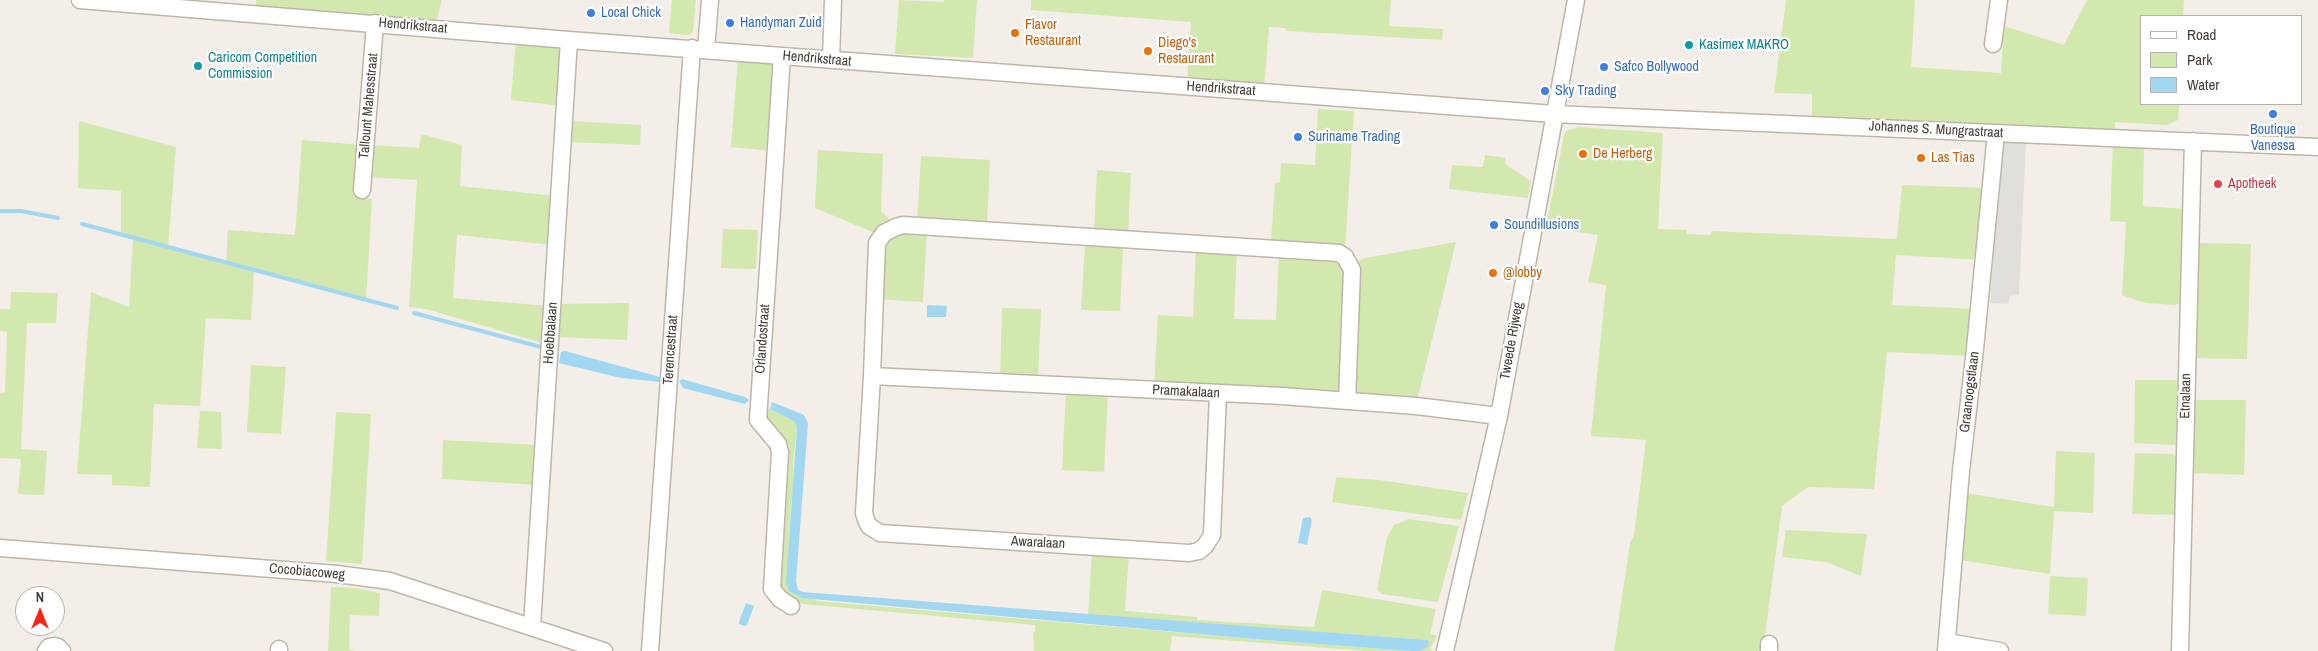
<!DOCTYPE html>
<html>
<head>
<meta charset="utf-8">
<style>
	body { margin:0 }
	#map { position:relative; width:2318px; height:651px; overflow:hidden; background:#f3eee7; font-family:"Archivo Narrow",sans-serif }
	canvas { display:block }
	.legend { position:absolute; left:2140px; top:15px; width:162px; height:90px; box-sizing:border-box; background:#fff; border:1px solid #b5b2af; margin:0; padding:6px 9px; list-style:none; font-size:15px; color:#463e36 }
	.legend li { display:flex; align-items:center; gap:10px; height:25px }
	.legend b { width:25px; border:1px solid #b5b2af }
	.north { position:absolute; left:15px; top:586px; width:50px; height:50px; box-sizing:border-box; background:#fff; border:1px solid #b5b2af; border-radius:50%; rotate:0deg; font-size:14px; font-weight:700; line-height:20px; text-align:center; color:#463e36 }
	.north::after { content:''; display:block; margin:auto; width:18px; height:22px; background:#fb2516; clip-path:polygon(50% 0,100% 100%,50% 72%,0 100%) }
</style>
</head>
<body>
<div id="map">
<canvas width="2318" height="651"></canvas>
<ul class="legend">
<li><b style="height:6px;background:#fff"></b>Road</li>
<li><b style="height:14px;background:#d3e8af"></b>Park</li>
<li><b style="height:14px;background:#a2d7f1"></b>Water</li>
</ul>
<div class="north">N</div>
</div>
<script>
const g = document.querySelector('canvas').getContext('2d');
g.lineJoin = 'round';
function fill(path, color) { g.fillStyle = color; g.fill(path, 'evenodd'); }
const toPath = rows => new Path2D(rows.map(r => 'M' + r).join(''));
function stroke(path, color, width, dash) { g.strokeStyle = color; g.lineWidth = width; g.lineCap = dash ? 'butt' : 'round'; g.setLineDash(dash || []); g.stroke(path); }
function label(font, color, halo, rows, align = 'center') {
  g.font = font + ' "Archivo Narrow",sans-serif'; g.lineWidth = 4.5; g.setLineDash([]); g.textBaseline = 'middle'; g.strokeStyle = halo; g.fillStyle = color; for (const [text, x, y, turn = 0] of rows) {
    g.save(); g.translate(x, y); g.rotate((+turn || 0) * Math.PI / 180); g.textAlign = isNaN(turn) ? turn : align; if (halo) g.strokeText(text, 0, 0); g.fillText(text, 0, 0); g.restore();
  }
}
fill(toPath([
	[256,0,442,0,436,22,256,8],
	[672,0,696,0,693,32,688,35,669,33],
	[899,0,944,2,944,0,977,0,973,58,895,54],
	[1031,0,1391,0,1389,26,1443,29,1442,40,1287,31,1285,28,1269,27,1264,89,1187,83,1191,22,1031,10],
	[1786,0,1915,0,1911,67,2001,73,2004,26,2064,45,2087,0,2184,0,2183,16,2142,16,2142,104,2179,104,2178,120,2167,125,2115,122,2115,132,1812,119,1812,94,1774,93],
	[516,39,561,43,562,106,511,100],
	[738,58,775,62,772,151,731,147],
	[1318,109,1354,111,1345,249,1271,241,1275,183,1280,182,1281,163,1315,165],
	[79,121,176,147,168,248,226,264,228,230,295,235,302,140,361,145,357,198,372,199,366,300,254,271,251,320,206,318,200,406,154,404,150,487,112,485,112,475,77,474,91,292,129,307,133,239,121,235,121,191,78,188],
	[571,121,641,125,640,145,570,142],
	[1579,127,1663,133,1658,229,1687,230,1687,234,1711,235,1712,231,1897,239,1902,185,1987,188,1980,260,1896,255,1892,305,1975,309,1970,356,1887,352,1874,489,1808,487,1782,506,1763,651,1614,651,1630,543,1634,535,1646,440,1591,436,1606,285,1588,282,1598,235,1546,227,1564,135,1566,131],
	[421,134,462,145,460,186,556,196,553,245,457,235,453,298,549,306,546,344,426,309,409,307,417,180,366,177,369,145,419,148],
	[2113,143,2144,144,2143,206,2187,209,2183,301,2176,305,2145,303,2122,295,2126,222,2110,221],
	[818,150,883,154,881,211,891,221,875,233,815,208],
	[1485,155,1506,158,1505,164,1531,181,1528,198,1449,189,1452,165,1483,167],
	[921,156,990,160,987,224,917,221],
	[1097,170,1131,173,1128,234,1094,232],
	[723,229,758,230,756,269,721,268],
	[927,230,923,302,878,299,880,244,892,232],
	[1456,242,1417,401,1363,399,1354,393,1354,263,1365,258],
	[2194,243,2251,244,2247,359,2191,358],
	[1085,246,1123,248,1120,311,1081,310],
	[1196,246,1237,248,1234,319,1276,320,1279,251,1326,254,1346,267,1340,389,1337,393,1154,387,1158,315,1193,317],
	[11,292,58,293,56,323,27,323,21,449,47,451,44,495,18,494,21,459,0,458,0,393,5,392,7,332,0,331,0,309,10,309],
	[629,303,627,340,555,337,557,304],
	[1002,308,1041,309,1038,380,1000,378],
	[251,365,286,367,281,434,247,432],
	[2135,380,2182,380,2179,443,2175,445,2134,443],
	[1066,391,1108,393,1104,472,1062,470],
	[2190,400,2246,400,2244,475,2188,473],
	[762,408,770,409,794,421,797,427,793,466,794,487,791,502,787,588,818,601,1266,640,1410,651,1425,649,1427,640,1088,615,1092,551,1129,554,1125,611,1197,617,1197,620,1314,627,1322,590,1436,609,1430,634,1437,636,1430,649,1433,651,1366,651,1172,636,1170,651,1034,651,1033,633,1035,632,1035,625,803,604,791,601,777,591,783,455,761,420],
	[200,411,221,412,222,449,197,448],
	[336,412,371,414,362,564,326,561],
	[443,440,539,445,536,485,442,479],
	[2056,451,2095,453,2093,513,2054,511,2050,574,1960,560,1965,493,2054,507],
	[2135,453,2172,454,2179,458,2179,515,2132,514],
	[1336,477,1379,480,1468,493,1461,520,1332,502],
	[1409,519,1459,526,1438,602,1382,594,1377,590,1387,537,1394,525],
	[1786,530,1867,534,1861,576,1826,562,1782,557],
	[2050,576,2088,578,2086,616,2048,614],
	[331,587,356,588,380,593,379,616,350,615,349,650,357,651,328,651]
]), '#d3e8af');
fill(toPath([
	[2002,140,2026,141,2019,295,2010,296,2008,304,1990,303]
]), '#e1dfdc');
fill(toPath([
	[927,305,947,306,946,317,927,317],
	[565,351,660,377,660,382,621,378,559,363,561,352],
	[682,379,745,397,749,400,745,404,683,388,679,381],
	[772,402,804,415,808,423,796,581,798,590,803,592,1427,640,1429,642,1428,647,1419,651,1410,651,1266,640,802,598,789,591,786,583,797,427,794,421,770,409],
	[1310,517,1312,520,1307,545,1298,543,1303,518],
	[746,603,754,606,747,625,745,626,739,624,739,622]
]), '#a2d7f1');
stroke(toPath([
	[0,211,21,211,58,218],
	[82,224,397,308],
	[414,313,541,347]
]), '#a2d7f1', 4);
const minor = toPath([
	[80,0,569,40,1554,114,2318,147],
	[1993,44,1999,0],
	[706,50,710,0],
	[782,56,758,420,778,444,780,452,772,589,780,599,791,606],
	[831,60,833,0],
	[362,190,375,23],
	[872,376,1282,396,1416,406,1499,416],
	[1218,394,1212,535,1205,546,1199,551,1189,553,880,533,869,526,866,520,864,513,872,376,877,243,884,233,896,227,903,225,1339,253,1345,257,1352,270,1347,401],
	[0,548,337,574,390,581,604,651],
	[532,626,569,40],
	[1947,642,2000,651],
	[46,651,49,647,54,646,58,647,62,651],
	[279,651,279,649],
	[650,651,692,48],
	[1445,651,1499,416,1576,0],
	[1769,651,1769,644],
	[1946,651,1961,471,1975,349,1996,133],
	[2180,651,2193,141]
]);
stroke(minor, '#bfb5a9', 19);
stroke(minor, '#fff', 16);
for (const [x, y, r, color] of [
	[591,13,5,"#3f7fe0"],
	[730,23,5,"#3f7fe0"],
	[1015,33,5,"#e8710a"],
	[1689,45,5,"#0f9aa8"],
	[1148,51,5,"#e8710a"],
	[198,66,5,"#0f9aa8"],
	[1604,67,5,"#3f7fe0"],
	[1545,91,5,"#3f7fe0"],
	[2273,114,5,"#3f7fe0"],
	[1298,137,5,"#3f7fe0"],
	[1583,154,5,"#e8710a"],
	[1921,158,5,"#e8710a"],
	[2218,184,5,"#e0444e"],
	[1494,225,5,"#3f7fe0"],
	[1493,273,5,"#e8710a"]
]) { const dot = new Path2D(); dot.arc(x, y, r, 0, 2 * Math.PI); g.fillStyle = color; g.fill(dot); stroke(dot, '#fff', 2); }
label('14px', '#366cbe', '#fff', [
	["Local Chick",601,13],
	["Handyman Zuid",740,23],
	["Safco Bollywood",1614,67],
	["Sky Trading",1555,91],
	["Boutique",2273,130,"center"],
	["Vanessa",2273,146,"center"],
	["Suriname Trading",1308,137],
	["Soundillusions",1504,225]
], 'left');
label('14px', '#c56008', '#fff', [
	["Flavor",1025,25],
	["Restaurant",1025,41],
	["Diego's",1158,43],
	["Restaurant",1158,59],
	["De Herberg",1593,154],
	["Las Tias",1931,158],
	["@lobby",1503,273]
], 'left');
label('14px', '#463e36', '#fff', [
	["Hendrikstraat",413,26,5],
	["Hendrikstraat",817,59,5],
	["Hendrikstraat",1221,89,4],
	["Tallount Mahesstraat",369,106,-85],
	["Johannes S. Mungrastraat",1936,130,3],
	["Hoebbalaan",551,333,-86],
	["Orlandostraat",763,339,-86],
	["Tweede Rijweg",1512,341,-80],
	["Terencestraat",671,350,-86],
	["Pramakalaan",1186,392,3],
	["Graanoogstlaan",1970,392,-83],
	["Etnalaan",2186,396,-89],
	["Awaralaan",1038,543,3],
	["Cocobiacoweg",307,572,5]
]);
label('14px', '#0d838f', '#fff', [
	["Kasimex MAKRO",1699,45],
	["Caricom Competition",208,58],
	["Commission",208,74]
], 'left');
label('14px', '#be3a42', '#fff', [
	["Apotheek",2228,184]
], 'left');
</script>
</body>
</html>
